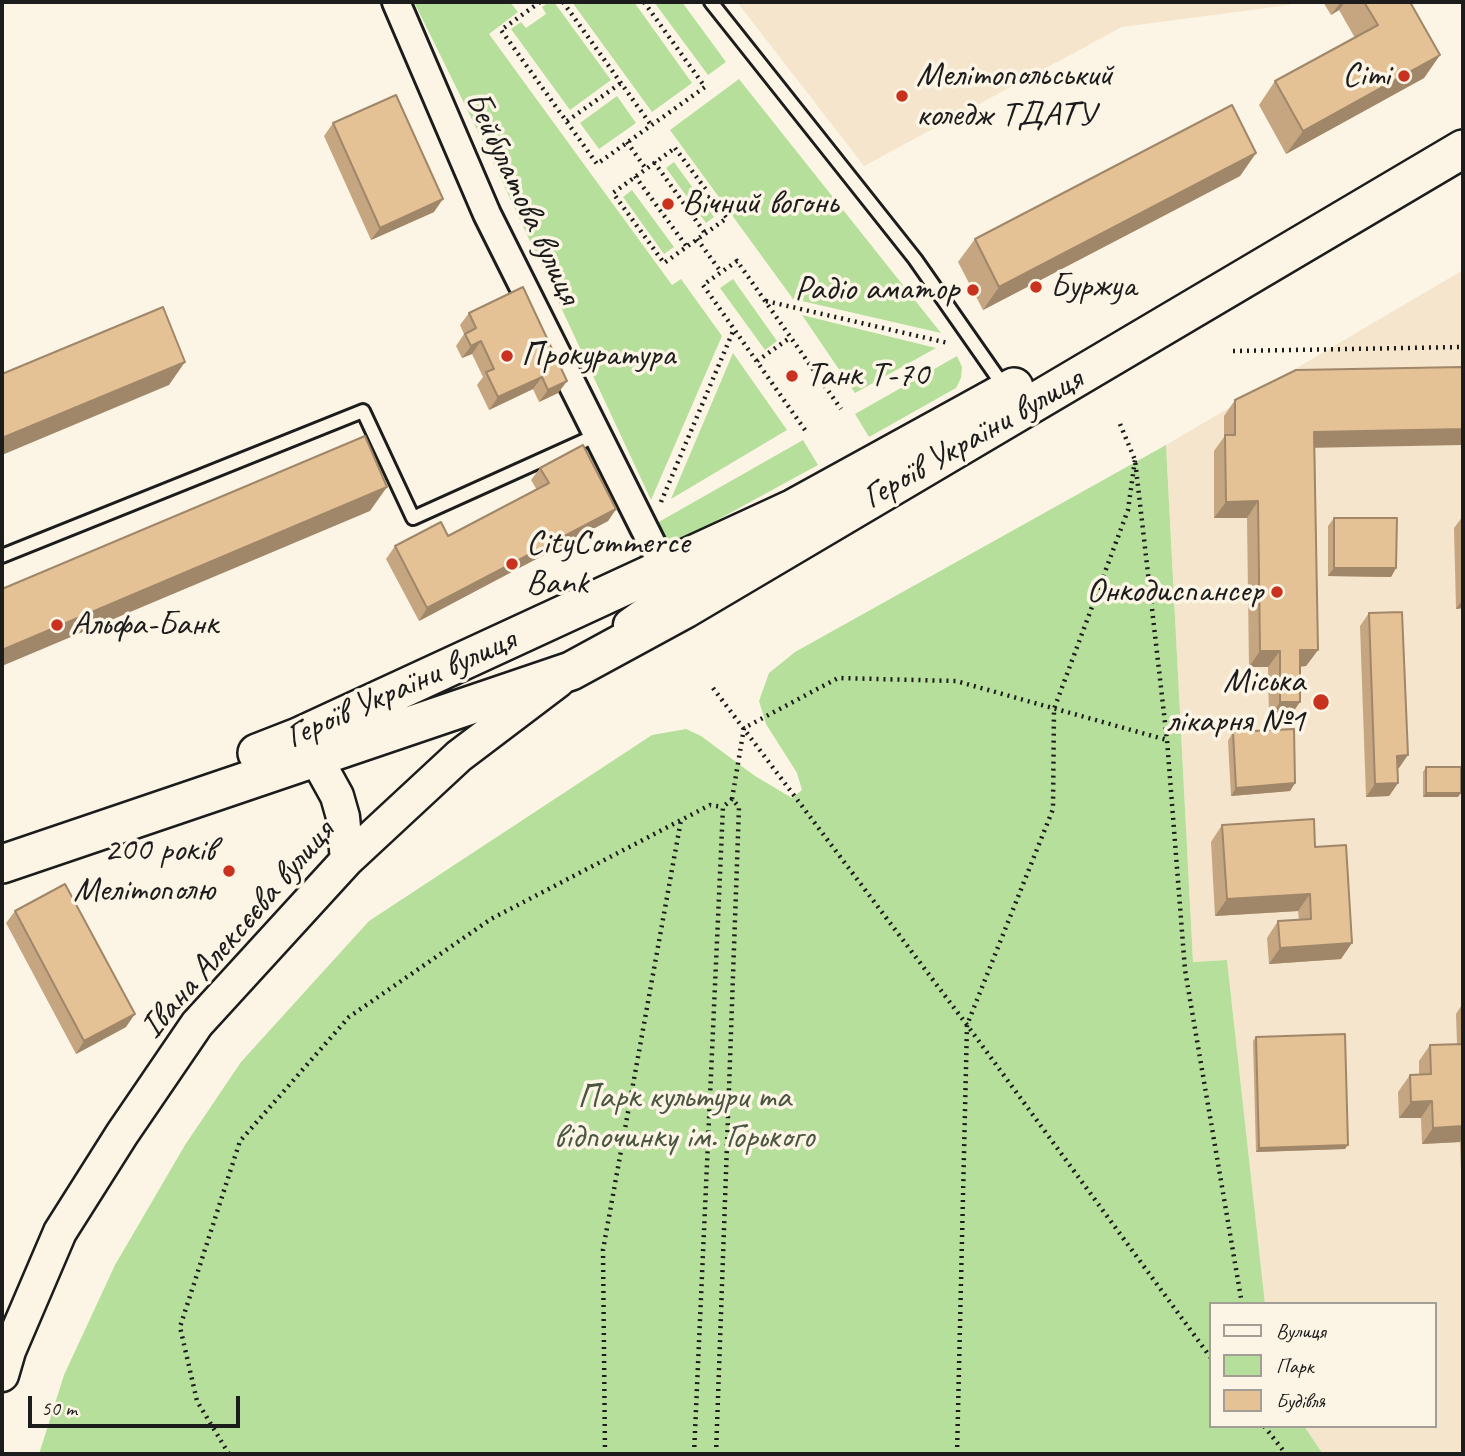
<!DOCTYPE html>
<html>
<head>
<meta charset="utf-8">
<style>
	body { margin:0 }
	#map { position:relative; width:1465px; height:1456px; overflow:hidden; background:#fcf5e5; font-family:Caveat,sans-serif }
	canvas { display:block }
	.frame { position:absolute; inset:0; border:4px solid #1c1c1c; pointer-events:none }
	.legend { position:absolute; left:1209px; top:1302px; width:228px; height:126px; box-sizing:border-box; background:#fcf5e5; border:2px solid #a29e95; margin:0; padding:9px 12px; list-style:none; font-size:21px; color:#1c1c1c }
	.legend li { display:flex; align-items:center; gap:14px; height:35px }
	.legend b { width:35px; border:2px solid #a29e95 }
	.scale { position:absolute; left:28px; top:1396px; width:212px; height:32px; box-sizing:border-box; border:4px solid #1c1c1c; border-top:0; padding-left:9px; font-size:21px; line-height:24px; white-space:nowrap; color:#1c1c1c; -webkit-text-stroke:5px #fcf5e5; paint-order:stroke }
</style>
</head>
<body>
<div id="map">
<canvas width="1465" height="1456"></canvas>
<div class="frame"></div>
<ul class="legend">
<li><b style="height:9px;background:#fcf5e5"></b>Вулиця</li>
<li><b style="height:19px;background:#b6df9b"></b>Парк</li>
<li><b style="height:19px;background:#e5c196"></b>Будівля</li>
</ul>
<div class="scale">50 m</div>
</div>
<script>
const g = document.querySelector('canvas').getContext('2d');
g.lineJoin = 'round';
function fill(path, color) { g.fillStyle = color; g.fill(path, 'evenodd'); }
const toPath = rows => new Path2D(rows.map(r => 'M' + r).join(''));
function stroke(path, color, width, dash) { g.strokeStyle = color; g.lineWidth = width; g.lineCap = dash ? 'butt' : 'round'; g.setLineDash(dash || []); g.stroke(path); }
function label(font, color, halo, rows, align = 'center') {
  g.font = font + ' Caveat,sans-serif'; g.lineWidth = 7; g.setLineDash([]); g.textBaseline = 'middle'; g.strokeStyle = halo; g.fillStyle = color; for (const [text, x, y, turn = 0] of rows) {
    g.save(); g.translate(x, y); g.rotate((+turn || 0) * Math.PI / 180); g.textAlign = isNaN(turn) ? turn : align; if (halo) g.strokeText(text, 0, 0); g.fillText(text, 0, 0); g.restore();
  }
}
fill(toPath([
	[737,2,1295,2,1289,5,1122,27,864,166],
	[1463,270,1463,1454,1323,1454,1304,1426,1435,1426,1435,1304,1265,1304,1227,960,1193,962,1166,445]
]), '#f5e5cd');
fill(toPath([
	[418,2,510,2,518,12,489,34,672,285,681,279,722,336,651,500,493,162,415,4],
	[549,2,554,2,611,80,570,110,511,29,521,22,526,28,546,14,542,7],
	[572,2,634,2,692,83,652,112],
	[654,2,682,2,726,62,708,75],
	[739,79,941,333,793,299,670,130],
	[617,96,636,123,599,149,580,123],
	[674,162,714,217,706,223,666,168],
	[632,190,674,247,664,254,623,197],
	[733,279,777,341,765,350,720,288],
	[802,315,936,348,855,393],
	[733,353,787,430,671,499],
	[957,356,962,367,961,378,956,388,869,437,855,414],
	[803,440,818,465,675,543,669,541,662,534,657,523],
	[1166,445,1193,962,1227,960,1265,1304,1211,1304,1211,1426,1304,1426,1323,1454,39,1454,64,1375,115,1265,185,1145,241,1062,369,921,652,735,686,729,701,736,755,776,792,798,802,790,797,773,766,724,759,701,769,673,795,652]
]), '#b6df9b');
const service = toPath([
	[711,2,915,259,1005,388],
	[2,556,363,411,413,518,597,435]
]);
const minor = toPath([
	[396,2,487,214,671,582]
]);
const tertiary = toPath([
	[630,625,744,543],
	[301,741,316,758,337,796,343,817,347,860],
	[2,1375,9,1351,60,1232,122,1134,197,1024,347,860,459,756,558,681]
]);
const secondary = toPath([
	[257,753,298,737,794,508,1014,387],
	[2,864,571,671,685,609,1463,149]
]);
stroke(service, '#1c1c1c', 18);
stroke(minor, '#1c1c1c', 32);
stroke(tertiary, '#1c1c1c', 37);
stroke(secondary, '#1c1c1c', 42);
stroke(toPath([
	[540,2,501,30,597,164,705,87,644,2],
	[563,2,651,125],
	[567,121,621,83],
	[627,142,646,169],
	[675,148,727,218,664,263,613,193,675,148],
	[654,162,705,233],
	[635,176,687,247],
	[697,239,721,272],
	[766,301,948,343],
	[1233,351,1463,347],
	[757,361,791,337],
	[1120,424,1135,460,1167,740,1185,970,1242,1304],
	[805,430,703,285,737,261,841,409],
	[661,502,734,329],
	[713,688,967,1025,1211,1358],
	[1264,1426,1286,1454],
	[229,1454,197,1401,180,1327,240,1141,349,1017,491,919,710,805,723,807],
	[605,1454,603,1250,681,820],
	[694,1454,723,807,732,799],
	[716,1454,739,807,732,799,744,728,838,678,956,681,1167,740],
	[957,1454,967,1025,1053,809,1054,709,1128,510,1135,460]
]), '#1c1c1c', 4.5, [2, 5]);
stroke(service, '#fcf5e5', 12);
stroke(minor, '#fcf5e5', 26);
stroke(tertiary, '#fcf5e5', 32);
stroke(secondary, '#fcf5e5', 37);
fill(toPath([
	[1323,2,1410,2,1440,55,1424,78,1286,154,1259,105,1275,81,1355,38,1339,10,1331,15],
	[333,123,434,212,371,240,324,136],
	[1256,153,1240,176,983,310,958,262,975,239],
	[469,313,567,381,558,393,539,402,533,389,489,410,477,385,483,377,472,354,462,358,456,346,464,334,460,325],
	[1235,400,1315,448,1318,650,1306,666,1300,667,1289,718,1269,719,1268,667,1249,667,1247,518,1214,518,1214,451,1224,437,1224,416],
	[540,468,616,509,608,521,419,621,386,559,395,546,448,536,537,490,531,480],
	[1463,516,1463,608,1456,609,1454,528],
	[1334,518,1396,568,1391,577,1328,576,1328,526],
	[1369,613,1399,768,1397,768,1398,783,1389,796,1366,797,1360,626],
	[1233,732,1295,783,1290,791,1231,796,1228,741],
	[1426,767,1458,797,1423,797,1423,772],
	[1222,825,1315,847,1341,959,1269,964,1267,938,1278,921,1299,920,1298,911,1215,916,1211,842],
	[15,911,126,1027,76,1054,6,923],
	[1463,1003,1463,1228,1460,1142,1422,1144,1421,1118,1399,1118,1398,1092,1410,1075,1419,1075,1419,1061,1430,1045,1457,1044,1456,1014],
	[1256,1037,1345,1149,1256,1152,1253,1041]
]), '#c5a681');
fill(toPath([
	[1341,2,1345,2,1339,10,1331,15],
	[1440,55,1424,78,1286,154,1303,131],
	[1256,153,1240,176,983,310,999,287],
	[443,199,434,212,371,240,380,228],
	[481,341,472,354,462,358,471,346],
	[185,362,169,385,2,455,2,438],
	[542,377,533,389,489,410,498,397],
	[567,381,558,393,539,402,548,390],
	[1463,429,1463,445,1303,448,1314,432],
	[387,487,370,511,2,666,2,650],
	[1258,501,1247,518,1214,518,1226,502],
	[616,509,608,521,419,621,427,608],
	[1334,568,1396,568,1391,577,1328,576],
	[1463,599,1463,608,1456,609],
	[1300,650,1318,650,1306,666,1288,667],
	[1260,651,1280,651,1268,667,1249,667],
	[1280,702,1300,702,1289,718,1269,719],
	[1408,755,1399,768,1388,768,1397,756],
	[1295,783,1290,791,1231,796,1236,788],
	[1398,783,1389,796,1366,797,1375,784],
	[1426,793,1461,793,1458,797,1423,797],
	[1310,894,1298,911,1215,916,1227,899],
	[1352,943,1341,959,1269,964,1280,948],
	[135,1014,126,1027,76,1054,84,1041],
	[1432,1101,1421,1118,1399,1118,1411,1102],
	[1463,1126,1463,1138,1460,1142,1422,1144,1433,1128],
	[1348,1145,1345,1149,1256,1152,1259,1148]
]), '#a08769');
const building = toPath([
	[1364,2,1410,2,1440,55,1303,131,1275,81,1378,25,1364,2],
	[396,95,443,199,380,228,333,123,396,95],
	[1232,105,1256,153,999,287,975,239,1232,105],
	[523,287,567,381,548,390,542,377,498,397,486,372,494,369,481,341,471,346,465,334,476,328,469,313,523,287],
	[163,307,185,362,2,438,2,374,163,307],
	[1463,367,1463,429,1314,432,1318,650,1300,650,1300,702,1280,702,1280,651,1260,651,1258,501,1226,502,1225,435,1235,435,1235,400,1296,370,1463,367],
	[365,436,387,487,2,650,2,589,365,436],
	[583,445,616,509,427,608,395,546,441,522,448,536,549,483,540,468,583,445],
	[1334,518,1397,518,1396,568,1334,568,1334,518],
	[1402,612,1408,755,1397,756,1398,783,1375,784,1369,613,1402,612],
	[1294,729,1295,783,1236,788,1233,732,1294,729],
	[1426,767,1461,767,1461,793,1426,793,1426,767],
	[1314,819,1315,847,1346,845,1352,943,1280,948,1278,921,1311,919,1310,894,1227,899,1222,825,1314,819],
	[65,884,135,1014,84,1041,15,911,65,884],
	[1345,1034,1348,1145,1259,1148,1256,1037,1345,1034],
	[1463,1044,1463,1126,1433,1128,1432,1101,1411,1102,1410,1075,1431,1074,1430,1045,1463,1044]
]);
fill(building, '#e5c196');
stroke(building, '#a08769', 2);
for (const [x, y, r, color] of [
	[1404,76,7,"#c8321e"],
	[902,96,7,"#c8321e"],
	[668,204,7,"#c8321e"],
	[1036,287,7,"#c8321e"],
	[973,290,7,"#c8321e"],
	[507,356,7,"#c8321e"],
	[792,376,7,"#c8321e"],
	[512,564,7,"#c8321e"],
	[1277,592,7,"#c8321e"],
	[57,625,7,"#c8321e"],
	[1321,702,9,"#c8321e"],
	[229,871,7,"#c8321e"]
]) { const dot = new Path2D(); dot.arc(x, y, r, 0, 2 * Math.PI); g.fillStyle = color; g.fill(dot); stroke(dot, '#fcf5e5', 2.5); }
label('35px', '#1c1c1c', '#fcf5e5', [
	["Мелітопольський",916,76],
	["коледж ТДАТУ",916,116],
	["Сіті",1390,76,"right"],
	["Вічний вогонь",682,204],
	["Буржуа",1050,287],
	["Радіо аматор",959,290,"right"],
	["Прокуратура",521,356],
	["Танк Т-70",806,376],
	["CityCommerce",526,544],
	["Bank",526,584],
	["Онкодиспансер",1263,592,"right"],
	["Альфа-Банк",71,625],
	["Міська",1305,682,"right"],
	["лікарня №1",1305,722,"right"],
	["200 років",215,851,"right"],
	["Мелітополю",215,891,"right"]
], 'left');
label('35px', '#1c1c1c', '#fcf5e5', [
	["Бейбулатова вулиця",522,198,65],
	["Героїв України вулиця",973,439,-30],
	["Героїв України вулиця",401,689,-24],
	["Івана Алексєєва вулиця",238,930,-49]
]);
label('35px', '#4a5642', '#fcf5e5', [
	["Парк культури та",684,1098],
	["відпочинку ім. Горького",684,1138]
]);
</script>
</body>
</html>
